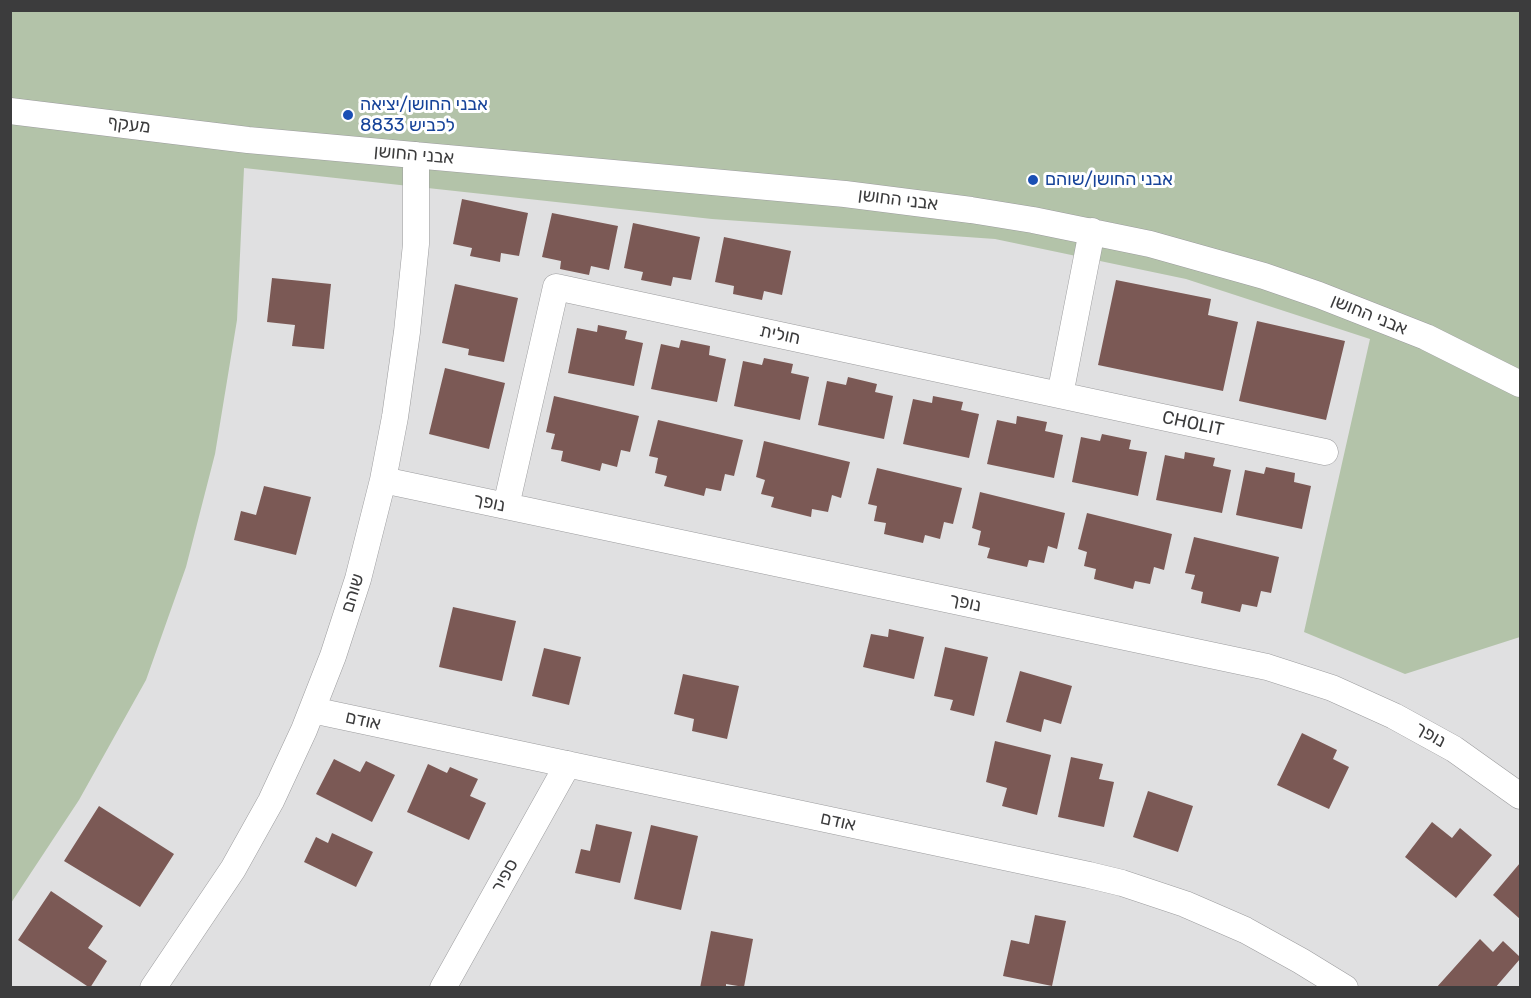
<!DOCTYPE html>
<html>
<head>
<meta charset="utf-8">
<style>
	body { margin:0 }
	#map { position:relative; width:1531px; height:998px; overflow:hidden; background:#e0e0e1; font-family:Rubik,sans-serif }
	canvas { display:block }
	.frame { position:absolute; inset:0; border:12px solid #3c3c3d; pointer-events:none }
</style>
</head>
<body>
<div id="map">
<canvas width="1531" height="998"></canvas>
<div class="frame"></div>
</div>
<script>
const g = document.querySelector('canvas').getContext('2d');
g.lineJoin = 'round';
function fill(path, color) { g.fillStyle = color; g.fill(path, 'evenodd'); }
const toPath = rows => new Path2D(rows.map(r => 'M' + r).join(''));
function stroke(path, color, width, dash) { g.strokeStyle = color; g.lineWidth = width; g.lineCap = dash ? 'butt' : 'round'; g.setLineDash(dash || []); g.stroke(path); }
function label(font, color, halo, rows, align = 'center') {
  g.font = font + ' Rubik,"Noto Sans Hebrew",sans-serif'; g.lineWidth = 6; g.setLineDash([]); g.textBaseline = 'middle'; g.strokeStyle = halo; g.fillStyle = color; for (const [text, x, y, turn = 0] of rows) {
    g.save(); g.translate(x, y); g.rotate((+turn || 0) * Math.PI / 180); g.textAlign = isNaN(turn) ? turn : align; if (halo) g.strokeText(text, 0, 0); g.fillText(text, 0, 0); g.restore();
  }
}
fill(toPath([
	[11,11,1520,11,1520,637,1405,674,1304,632,1370,339,1186,279,995,239,712,219,244,168,237,320,215,454,186,567,146,680,79,800,11,903]
]), '#b3c3a9');
fill(toPath([
	[462,199,528,213,519,256,501,253,500,262,470,256,472,248,453,244],
	[552,213,618,226,609,270,591,266,589,275,560,269,561,261,542,257],
	[633,223,700,237,691,280,673,277,671,286,641,280,643,272,624,268],
	[724,237,791,251,782,295,764,291,762,300,733,294,734,286,715,282],
	[272,278,331,284,324,349,292,346,295,325,267,322],
	[1116,280,1211,299,1208,315,1238,322,1223,391,1098,365],
	[455,284,518,298,504,362,468,355,469,349,442,343],
	[1257,321,1345,341,1326,420,1239,401],
	[598,325,627,331,625,339,643,343,634,386,568,373,577,328,597,332],
	[681,340,710,346,709,355,726,359,717,402,651,389,661,344,679,348],
	[764,358,793,364,791,373,809,377,800,420,734,406,743,361,762,365],
	[445,368,505,383,489,449,429,434],
	[848,377,877,384,875,392,893,396,884,439,818,425,827,381,846,385],
	[554,396,639,416,630,452,621,450,617,467,602,463,600,471,561,461,563,451,551,449,555,434,546,432],
	[933,396,963,402,961,410,979,414,969,458,903,444,913,399,932,403],
	[1017,416,1047,422,1045,431,1063,435,1054,478,987,464,997,420,1016,424],
	[658,420,743,440,734,476,725,474,721,491,706,488,704,496,664,486,667,476,655,473,658,458,649,456],
	[1102,434,1131,440,1129,449,1147,452,1138,496,1072,482,1081,437,1100,441],
	[764,441,850,462,841,498,832,495,828,512,812,509,811,517,771,507,774,497,761,494,765,480,756,477],
	[1185,452,1215,458,1213,466,1231,470,1222,513,1156,500,1165,455,1184,459],
	[1266,467,1295,473,1294,482,1311,486,1302,529,1236,515,1245,470,1264,474],
	[877,468,962,488,953,524,944,522,940,539,925,535,923,543,884,534,886,523,874,521,877,506,868,504],
	[264,486,311,497,296,555,234,540,241,511,256,515],
	[980,492,1065,513,1057,549,1048,546,1044,563,1029,560,1027,567,987,558,990,548,978,545,981,531,972,528],
	[1087,513,1172,534,1164,570,1154,567,1150,584,1135,581,1133,589,1094,579,1096,569,1084,566,1087,552,1078,549],
	[1194,537,1279,557,1271,593,1261,591,1257,607,1242,604,1240,612,1201,603,1203,592,1191,589,1195,575,1185,573],
	[453,607,516,621,502,681,439,667],
	[889,629,924,637,914,679,863,667,871,634,888,637],
	[945,647,988,657,974,716,950,710,953,700,934,696],
	[544,648,581,657,569,705,532,696],
	[1020,671,1072,686,1061,724,1044,719,1041,732,1006,722],
	[683,674,739,686,727,739,692,731,694,719,674,714],
	[1302,733,1337,750,1333,759,1349,767,1329,809,1277,785],
	[995,741,1051,755,1037,815,1002,806,1007,788,986,782],
	[1071,757,1103,764,1099,779,1114,782,1104,827,1058,817],
	[334,759,360,772,366,761,395,775,372,822,316,794],
	[428,764,447,773,450,767,478,779,470,796,486,803,469,840,407,812],
	[1148,791,1193,806,1178,852,1133,837],
	[99,806,174,854,140,907,64,861],
	[1432,822,1452,838,1460,828,1492,855,1456,898,1405,857],
	[596,824,632,832,620,883,575,873,581,849,590,851],
	[651,825,698,836,681,910,634,899],
	[332,833,373,852,356,887,304,862,316,837,328,843],
	[1520,863,1520,919,1493,895],
	[51,891,103,926,88,948,107,961,90,988,18,940],
	[1035,915,1066,921,1052,986,1003,976,1011,940,1029,944],
	[711,931,753,939,744,987,726,984,726,988,700,988],
	[1480,939,1493,952,1503,941,1520,957,1520,959,1495,988,1436,988]
]), '#7b5955');
const street = toPath([
	[10,111,248,140,845,194,971,210,1033,220,1150,244,1264,276,1319,295,1426,337,1520,384],
	[1060,395,1092,231],
	[383,480,1267,667,1332,688,1394,716,1454,749,1520,796],
	[506,506,556,287,1325,452],
	[312,710,1089,875,1122,883,1185,904,1245,930,1301,961,1345,988],
	[153,988,233,869,271,801,304,730,333,656,358,579,383,480,395,417,407,332,416,244,416,155],
	[443,988,568,764]
]);
stroke(street, '#9c9c9e', 27);
stroke(street, '#fff', 26);
for (const [x, y, r, color] of [
	[348,115,6,"#1a4fb4"],
	[1033,180,6,"#1a4fb4"]
]) { const dot = new Path2D(); dot.arc(x, y, r, 0, 2 * Math.PI); g.fillStyle = color; g.fill(dot); stroke(dot, '#fff', 2); }
label('18px', '#164399', '#fff', [
	["אבני החושן/יציאה",360,105],
	["לכביש 8833",360,126],
	["אבני החושן/שוהם",1045,180]
], 'left');
label('18px', '#3c3c3d', '#fff', [
	["מעקף",129,125,7],
	["אבני החושן",414,155,5],
	["אבני החושן",898,200,7],
	["אבני החושן",1369,315,22],
	["חולית",780,335,12],
	["CHOLIT",1193,424,12],
	["נופך",489,503,12],
	["שוהם",353,593,-73],
	["נופך",965,603,12],
	["אודם",363,721,12],
	["נופך",1430,735,30],
	["אודם",838,822,12],
	["ספיר",505,876,-61]
]);
</script>
</body>
</html>
